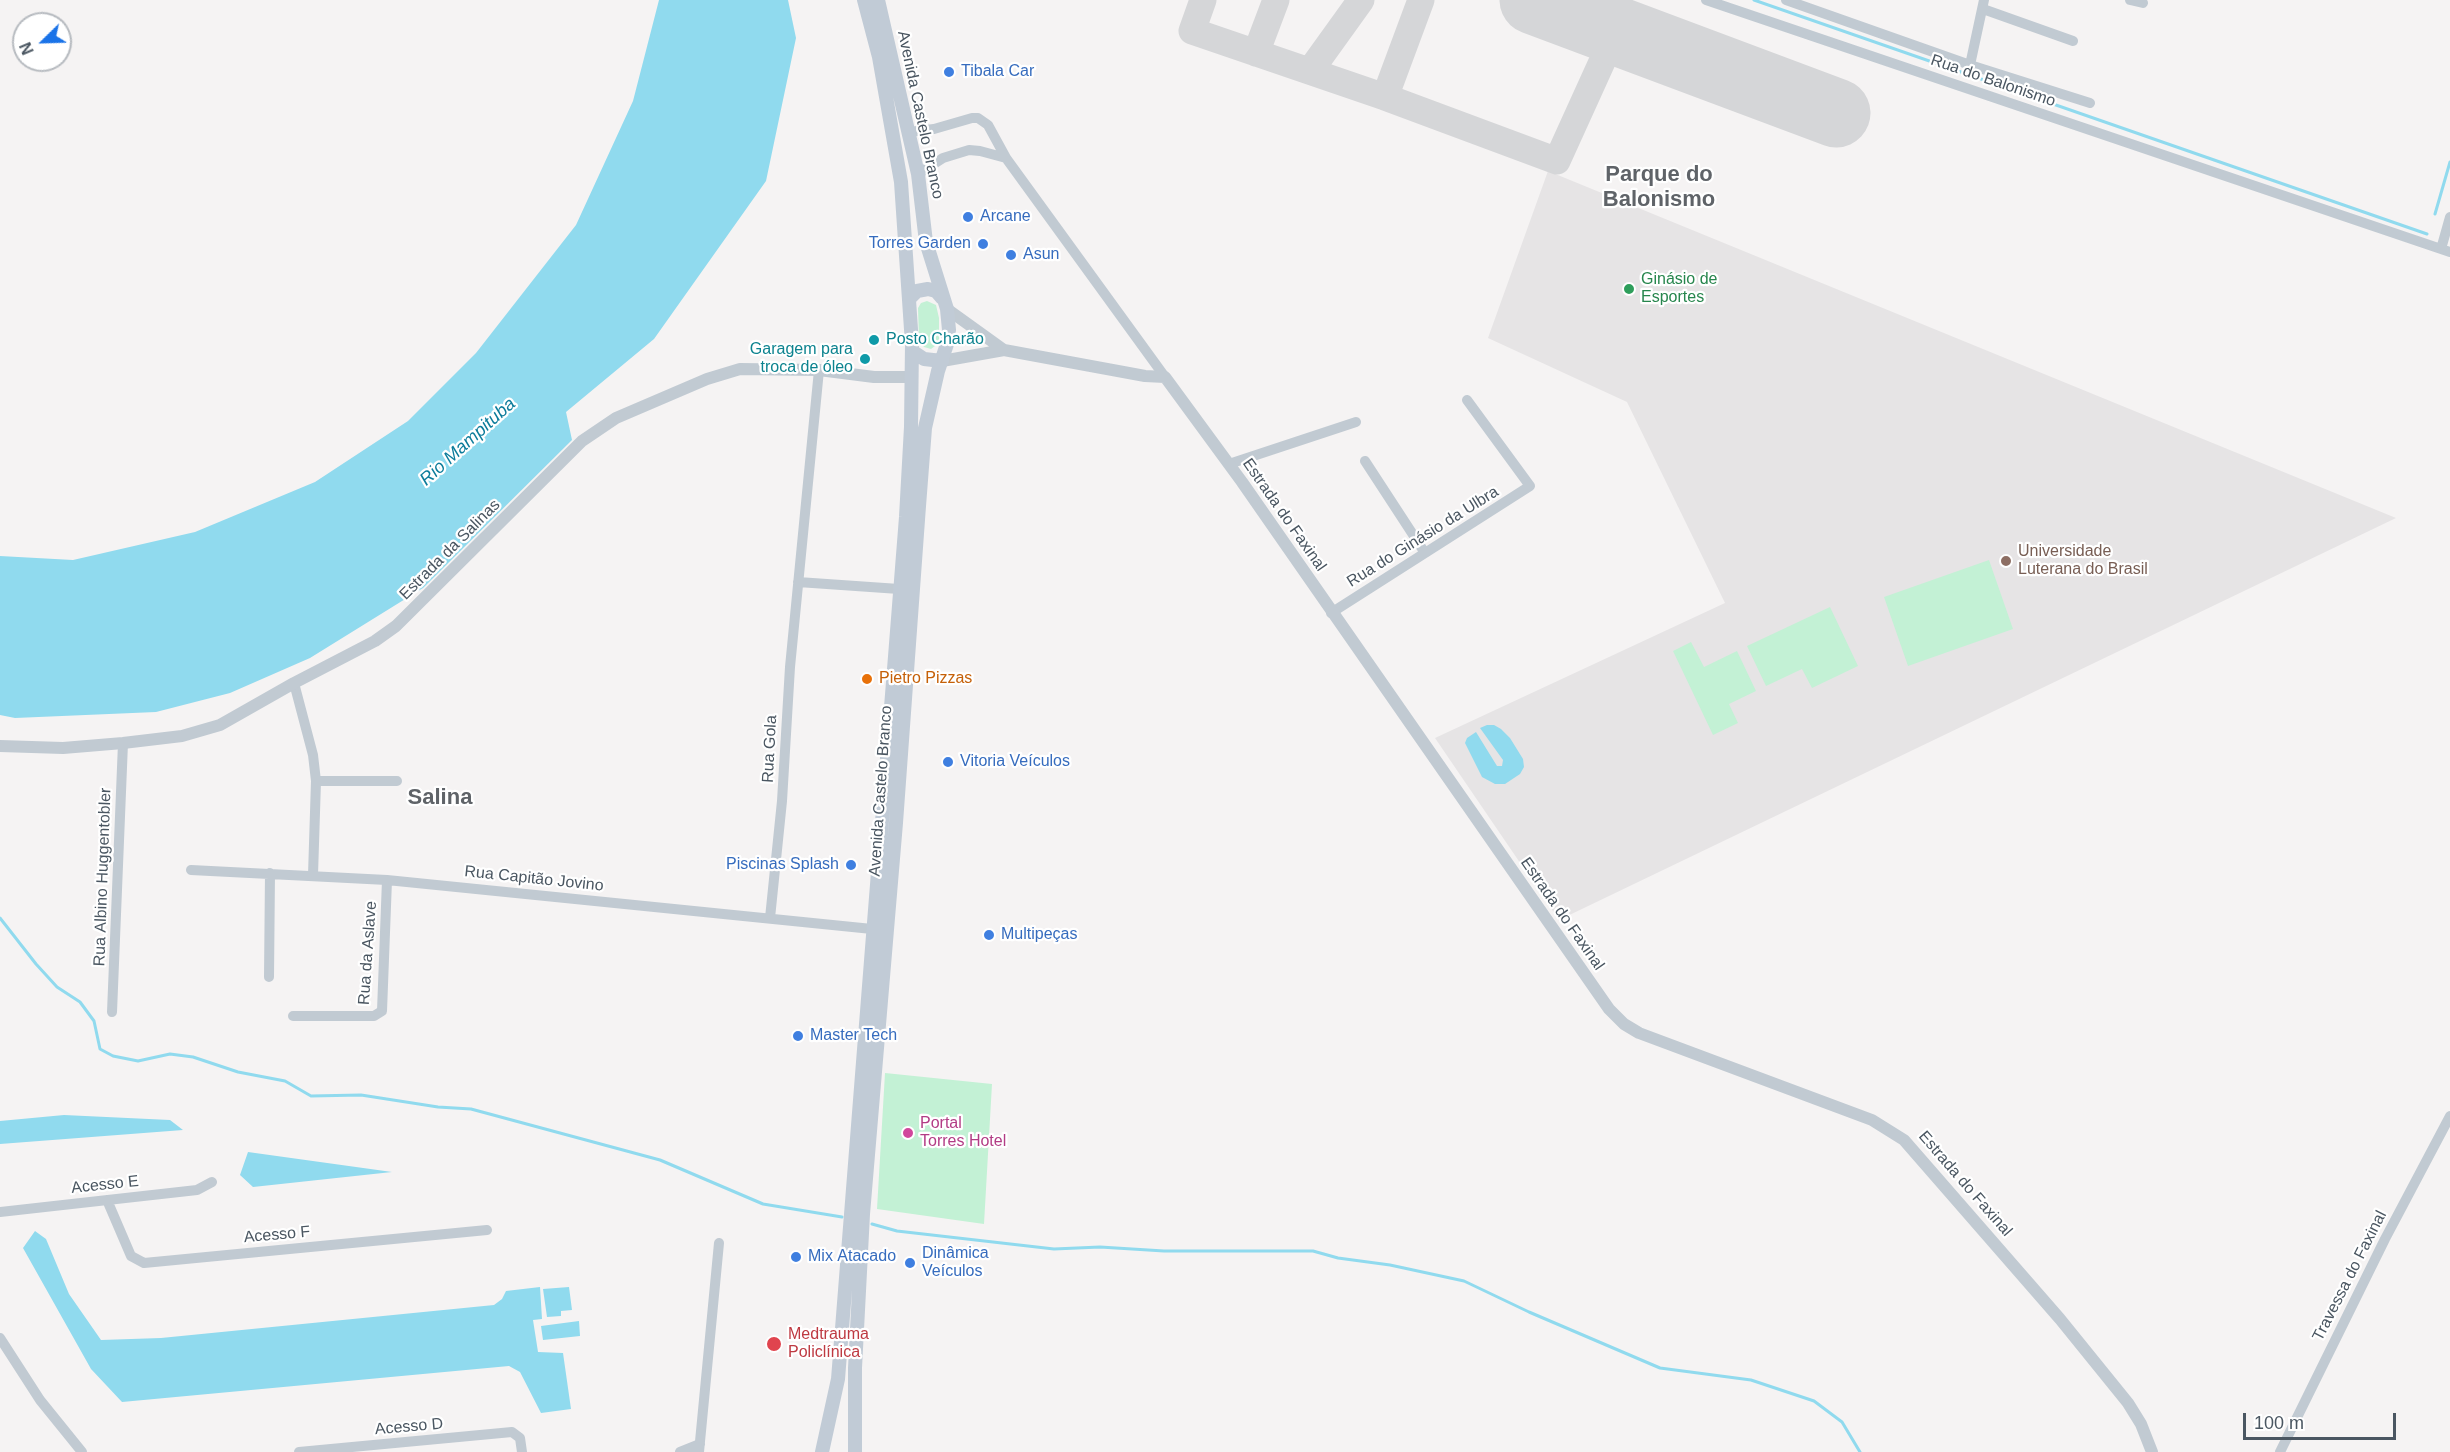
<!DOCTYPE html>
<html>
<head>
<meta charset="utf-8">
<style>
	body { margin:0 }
	#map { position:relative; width:2450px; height:1452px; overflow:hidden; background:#f5f3f3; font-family:Helvetica,sans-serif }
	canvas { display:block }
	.north { position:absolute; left:12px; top:12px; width:60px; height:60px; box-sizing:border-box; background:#fff; border:2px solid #b7bbc0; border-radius:50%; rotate:247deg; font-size:16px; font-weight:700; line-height:24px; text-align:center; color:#4a5661 }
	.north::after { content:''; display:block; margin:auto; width:21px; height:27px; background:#1a73e8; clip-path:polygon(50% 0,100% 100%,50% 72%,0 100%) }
	.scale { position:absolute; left:2243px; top:1413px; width:153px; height:27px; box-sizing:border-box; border:3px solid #4a5661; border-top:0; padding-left:8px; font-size:18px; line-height:21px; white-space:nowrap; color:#4a5661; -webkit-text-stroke:4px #fff; paint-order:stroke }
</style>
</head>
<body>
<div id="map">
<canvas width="2450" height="1452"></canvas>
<div class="north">N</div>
<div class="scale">100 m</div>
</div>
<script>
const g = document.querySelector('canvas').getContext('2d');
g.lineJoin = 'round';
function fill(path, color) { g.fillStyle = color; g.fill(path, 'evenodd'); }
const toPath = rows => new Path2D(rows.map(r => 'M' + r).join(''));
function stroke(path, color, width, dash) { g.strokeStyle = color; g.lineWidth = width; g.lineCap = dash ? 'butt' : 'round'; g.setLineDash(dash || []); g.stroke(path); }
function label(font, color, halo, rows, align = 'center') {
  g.font = font + ' Helvetica,sans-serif'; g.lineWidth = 4.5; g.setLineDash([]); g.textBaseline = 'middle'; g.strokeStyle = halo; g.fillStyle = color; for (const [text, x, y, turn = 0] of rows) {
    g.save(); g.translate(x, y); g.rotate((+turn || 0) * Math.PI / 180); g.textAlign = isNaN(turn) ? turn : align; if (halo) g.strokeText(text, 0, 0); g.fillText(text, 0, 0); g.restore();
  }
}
fill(toPath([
	[1548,171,2396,518,1559,920,1435,738,1725,603,1627,402,1488,338]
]), '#e6e4e5');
fill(toPath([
	[927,301,936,305,939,318,939,343,931,349,924,347,919,339,918,308,921,303],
	[1989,560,2013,629,1908,666,1884,597],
	[1830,607,1858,666,1812,688,1802,669,1766,686,1747,646],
	[1691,642,1704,667,1737,651,1756,691,1729,704,1738,723,1713,735,1673,651],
	[885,1073,992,1084,984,1224,877,1209]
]), '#c3f1d5');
fill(toPath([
	[659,0,788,0,796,38,766,181,654,339,566,412,572,440,423,588,310,658,230,693,156,712,15,718,0,715,0,556,73,560,195,532,315,482,408,421,476,353,576,225,633,101],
	[1487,725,1494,725,1501,729,1510,738,1523,759,1524,767,1520,774,1505,784,1495,784,1482,777,1465,743,1467,738,1476,732,1497,766,1502,766,1503,760,1480,728],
	[64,1115,170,1120,183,1130,0,1144,0,1121],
	[248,1152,392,1172,253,1187,240,1175],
	[35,1231,46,1239,69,1294,101,1340,161,1338,494,1305,502,1299,506,1291,540,1287,542,1319,533,1320,538,1352,563,1353,571,1409,541,1413,520,1372,509,1366,122,1402,91,1369,23,1248],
	[569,1287,572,1310,561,1311,561,1316,547,1317,543,1289],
	[579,1321,580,1336,543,1340,541,1326]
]), '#90daee');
stroke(toPath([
	[1754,0,2427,234],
	[2435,214,2450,162],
	[0,918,36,964,57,987,80,1002,94,1021,100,1049,113,1056,138,1061,170,1054,193,1057,238,1072,285,1081,311,1096,361,1095,438,1107,471,1109,660,1160,763,1204,842,1217],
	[872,1224,897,1231,1054,1249,1100,1247,1164,1251,1313,1251,1338,1258,1390,1265,1464,1281,1529,1312,1660,1368,1751,1380,1814,1401,1842,1422,1860,1452]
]), '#90daee', 3);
stroke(toPath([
	[1203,0,1192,31,1385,97,1557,161,1616,31],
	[1256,53,1276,0],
	[1310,71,1361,0],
	[1385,97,1421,0]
]), '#d5d6d8', 27);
stroke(toPath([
	[1534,0,1836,113]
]), '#d5d6d8', 69);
stroke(toPath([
	[1706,0,2450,252],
	[1786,0,1970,65,2090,103],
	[2130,0,2143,3],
	[1983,9,2073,41],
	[1970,65,1984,0],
	[909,132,934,129,972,118,978,118,988,125,1006,158,1165,377],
	[918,174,943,158,969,150,980,151,1006,158],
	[2441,249,2450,217],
	[1365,461,1425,553],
	[1229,464,1356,422],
	[798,582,899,589],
	[1331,613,1530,486,1467,400],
	[294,683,313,755,316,781,313,875],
	[316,781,397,781],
	[191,870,387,880,872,929],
	[770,918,782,801,790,667,819,370],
	[269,977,270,873],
	[112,1012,123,743],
	[293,1016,374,1016,382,1011,387,880],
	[107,1200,131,1256,144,1263,487,1230],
	[0,1212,197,1190,212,1182],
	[0,1338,40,1400,82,1452],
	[299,1452,512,1432,520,1438,522,1452],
	[680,1452,700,1444],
	[699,1452,719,1243],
	[2280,1452,2385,1239,2450,1116]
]), '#c1cad2', 10);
stroke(toPath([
	[947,309,1004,350],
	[942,361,1004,350,1145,376,1165,377,1242,482,1609,1009,1624,1024,1639,1033,1872,1120,1904,1140,2060,1319,2128,1403,2141,1424,2152,1452],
	[0,746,63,748,123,743,182,736,220,725,294,683,375,641,396,626,582,441,616,418,707,379,740,369,819,370,874,377,911,377]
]), '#c1cad2', 12);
stroke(toPath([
	[910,298,917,291,928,289,936,291,942,298],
	[912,351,924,359,942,361],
	[822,1452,838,1379,906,517,911,427,912,344,901,182,879,57,864,0],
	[855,1452,855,1368,863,1214,896,823,919,506,925,428,938,371,947,344,949,330,947,309,926,242,918,174,878,0]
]), '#c1cbd6', 14);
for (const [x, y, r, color] of [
	[949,72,6,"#3f7fe0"],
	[968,217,6,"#3f7fe0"],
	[983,244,6,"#3f7fe0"],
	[1011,255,6,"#3f7fe0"],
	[1629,289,6,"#2e9e5b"],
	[874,340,6,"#0f9aa8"],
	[865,359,6,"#0f9aa8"],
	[2006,561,6,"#8d6e63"],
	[867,679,6,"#e8710a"],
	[948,762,6,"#3f7fe0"],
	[851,865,6,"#3f7fe0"],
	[989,935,6,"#3f7fe0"],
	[798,1036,6,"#3f7fe0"],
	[908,1133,6,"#d1479c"],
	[796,1257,6,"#3f7fe0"],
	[910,1263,6,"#3f7fe0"],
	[774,1344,8,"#e0444e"]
]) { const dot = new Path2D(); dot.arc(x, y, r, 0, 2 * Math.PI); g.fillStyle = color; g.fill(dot); stroke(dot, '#fff', 2); }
label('16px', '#366cbe', '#fff', [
	["Tibala Car",961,72],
	["Arcane",980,217],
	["Torres Garden",971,244,"right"],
	["Asun",1023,255],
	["Vitoria Veículos",960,762],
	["Piscinas Splash",839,865,"right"],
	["Multipeças",1001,935],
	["Master Tech",810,1036],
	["Dinâmica",922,1254],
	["Veículos",922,1272],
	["Mix Atacado",808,1257]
], 'left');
label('16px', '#4a5661', '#fff', [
	["Rua do Balonismo",1993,81,19],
	["Avenida Castelo Branco",920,115,78],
	["Estrada do Faxinal",1284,515,55],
	["Rua do Ginásio da Ulbra",1423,537,-32],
	["Estrada da Salinas",450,550,-45],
	["Rua Gola",770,749,-87],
	["Avenida Castelo Branco",881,791,-86],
	["Rua Albino Huggentobler",103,877,-88],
	["Rua Capitão Jovino",534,879,6],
	["Estrada do Faxinal",1562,914,55],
	["Rua da Aslave",368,953,-86],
	["Estrada do Faxinal",1965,1184,49],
	["Acesso E",105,1185,-6],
	["Acesso F",277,1235,-5],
	["Travessa do Faxinal",2350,1276,-63],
	["Acesso D",409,1427,-5]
]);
label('16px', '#27864d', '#fff', [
	["Ginásio de",1641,280],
	["Esportes",1641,298]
], 'left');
label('16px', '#0d838f', '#fff', [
	["Posto Charão",886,340],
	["Garagem para",853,350,"right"],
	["troca de óleo",853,368,"right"]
], 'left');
label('16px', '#785e54', '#fff', [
	["Universidade",2018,552],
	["Luterana do Brasil",2018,570]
], 'left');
label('16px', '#c56008', '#fff', [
	["Pietro Pizzas",879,679]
], 'left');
label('16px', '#b23c85', '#fff', [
	["Portal",920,1124],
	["Torres Hotel",920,1142]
], 'left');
label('16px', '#be3a42', '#fff', [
	["Medtrauma",788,1335],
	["Policlínica",788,1353]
], 'left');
label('italic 18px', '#0c7c9b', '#fff', [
	["Rio Mampituba",468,442,-42]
]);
label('bold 22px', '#5f6368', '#fff', [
	["Parque do",1659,175],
	["Balonismo",1659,200],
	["Salina",440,798]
]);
</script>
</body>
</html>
